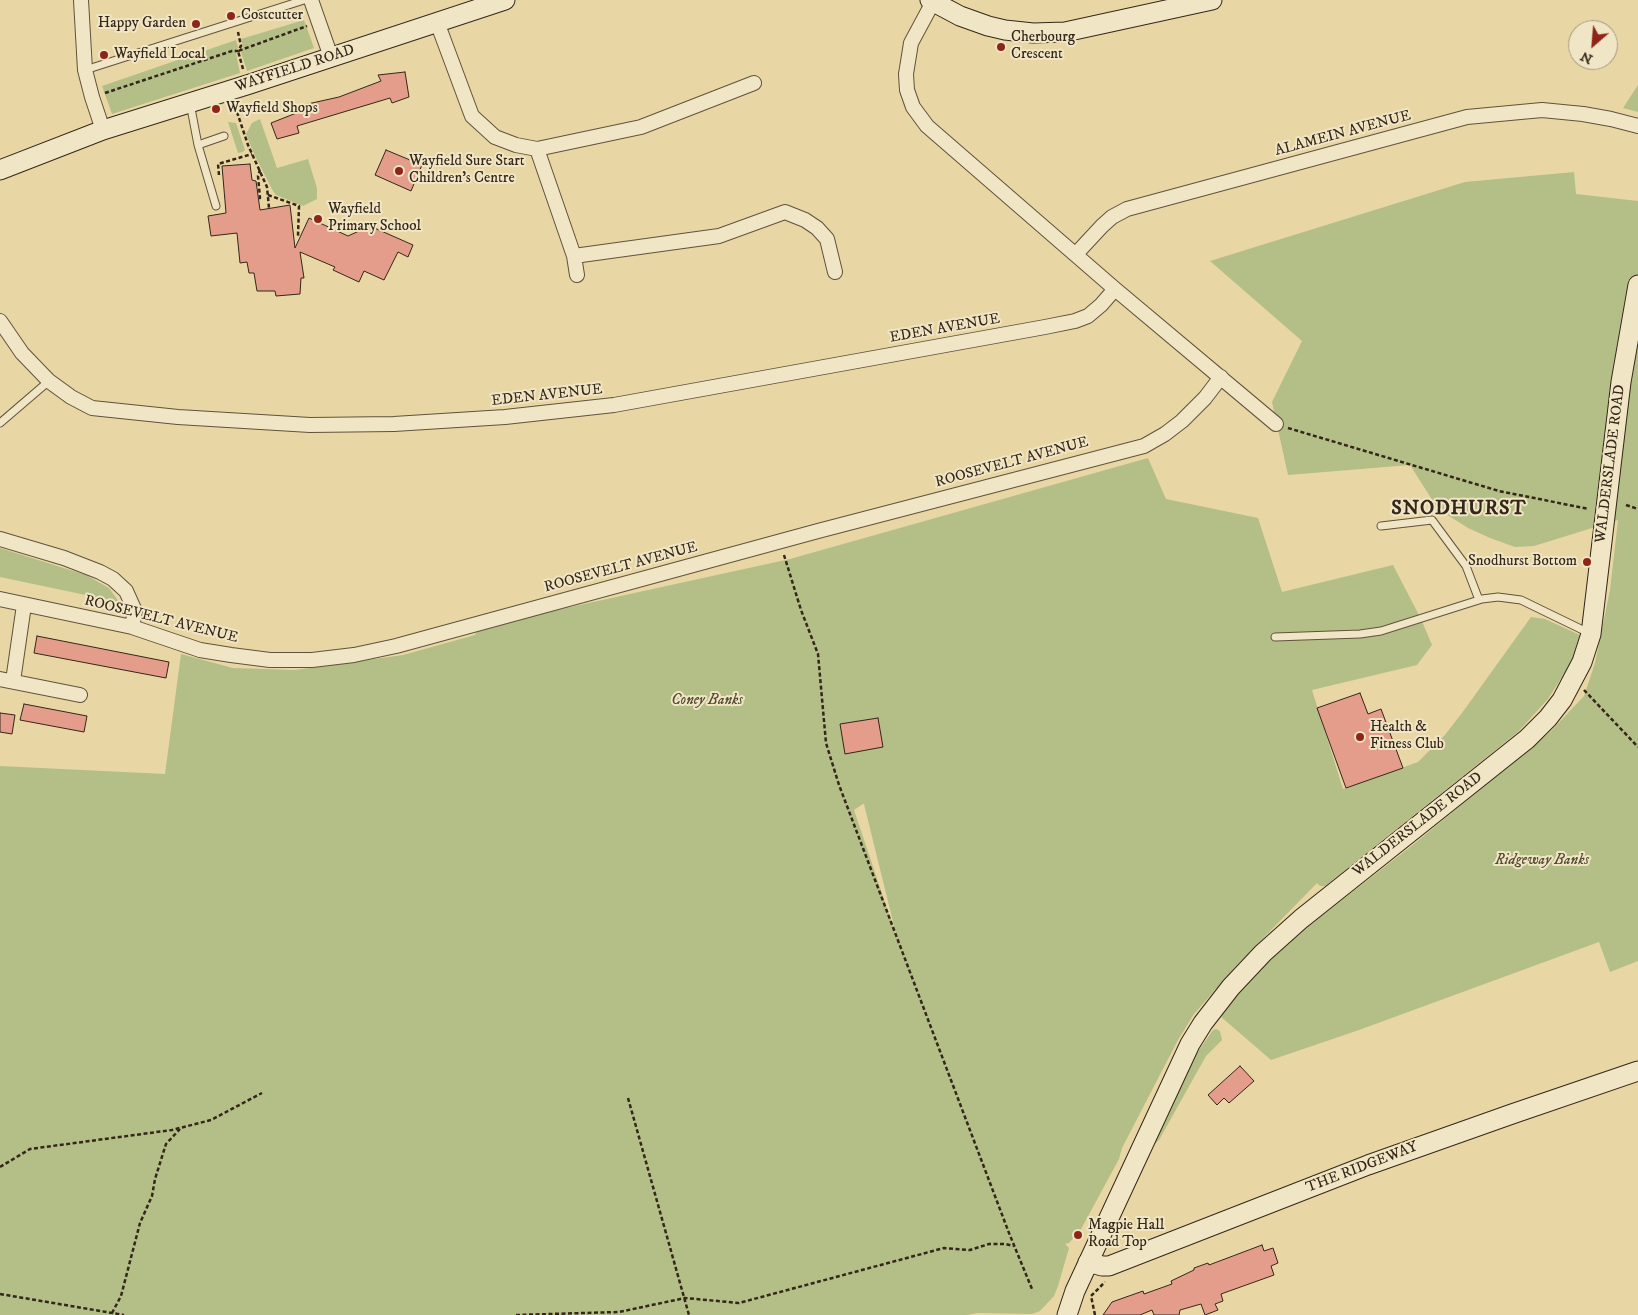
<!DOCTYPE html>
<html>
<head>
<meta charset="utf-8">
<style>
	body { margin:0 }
	#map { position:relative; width:1638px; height:1315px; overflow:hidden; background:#e8d7a4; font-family:"IM FELL DW Pica",serif }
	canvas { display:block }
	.north { position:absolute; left:1568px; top:20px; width:50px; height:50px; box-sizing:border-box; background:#f0e5c4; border:1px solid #a59980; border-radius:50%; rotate:207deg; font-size:14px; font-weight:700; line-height:20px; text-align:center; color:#342619 }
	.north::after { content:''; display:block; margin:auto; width:18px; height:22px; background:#8f2418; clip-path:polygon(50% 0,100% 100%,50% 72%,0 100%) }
</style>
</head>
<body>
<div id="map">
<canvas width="1638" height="1315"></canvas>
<div class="north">N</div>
</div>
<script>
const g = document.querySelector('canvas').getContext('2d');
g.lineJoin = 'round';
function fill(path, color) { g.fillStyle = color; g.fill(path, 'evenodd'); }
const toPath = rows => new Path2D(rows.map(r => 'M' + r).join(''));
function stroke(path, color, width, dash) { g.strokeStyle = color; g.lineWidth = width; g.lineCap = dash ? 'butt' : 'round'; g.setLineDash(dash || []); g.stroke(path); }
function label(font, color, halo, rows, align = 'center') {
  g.font = font + ' "IM FELL DW Pica",serif'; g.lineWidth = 4; g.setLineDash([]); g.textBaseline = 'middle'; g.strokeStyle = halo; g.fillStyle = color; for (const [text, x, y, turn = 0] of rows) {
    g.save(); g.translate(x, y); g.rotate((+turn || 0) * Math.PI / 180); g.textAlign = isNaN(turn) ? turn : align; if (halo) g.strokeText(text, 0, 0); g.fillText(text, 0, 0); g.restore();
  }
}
fill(toPath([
	[304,20,314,48,247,71,241,52,243,47,241,39],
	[236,40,238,47,236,53,240,73,112,114,102,86],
	[1638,85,1638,112,1623,108],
	[260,119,277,168,308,159,317,188,317,199,303,206,276,195,273,191,255,156,246,134,252,123],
	[228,122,236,123,245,150,243,152,238,153],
	[1574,172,1576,194,1638,201,1638,961,1610,972,1599,942,1359,1030,1271,1060,1220,1016,1258,970,1306,928,1409,848,1550,732,1584,696,1595,663,1610,590,1618,520,1534,546,1515,547,1490,538,1468,528,1438,509,1410,465,1288,475,1272,402,1302,341,1210,261,1465,182],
	[1148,458,1166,499,1258,518,1282,592,1393,565,1421,619,1432,645,1417,665,1312,690,1343,789,1418,762,1444,736,1462,713,1531,617,1545,619,1580,635,1572,661,1548,699,1518,732,1325,886,1320,886,1317,883,1237,965,1194,1014,1178,1040,1122,1148,1119,1159,1080,1231,1069,1243,1065,1244,1069,1248,1058,1286,1054,1296,1040,1311,1032,1314,977,1313,967,1315,0,1315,0,766,165,774,181,654,233,668,295,670,403,655,475,635,479,627,790,559],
	[863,804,864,804,897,938,854,810],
	[0,548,86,575,109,588,119,602,0,577],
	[1216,1029,1220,1031,1222,1040,1206,1056,1159,1140,1155,1144,1155,1138,1167,1118,1192,1060,1213,1030]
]), '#b4be87');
const building = toPath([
	[405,72,409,97,392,103,390,98,297,126,299,133,277,139,271,123,304,110,303,105,339,97,381,81,378,75,405,72],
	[386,150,422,165,411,191,375,175,386,150],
	[250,164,252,180,256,181,260,210,290,205,295,248,309,218,348,236,370,226,413,245,408,257,398,252,384,280,364,271,359,282,333,270,335,267,300,252,304,278,301,278,300,294,276,296,275,291,257,291,254,273,249,273,247,262,240,263,237,233,211,236,208,216,226,213,222,166,250,164],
	[37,636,169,662,166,678,34,653,37,636],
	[1360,693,1368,714,1381,709,1403,768,1346,788,1317,708,1360,693],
	[24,704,87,716,84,732,20,720,24,704],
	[0,713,15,715,12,734,0,732,0,713],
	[878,718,883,747,845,754,840,724,878,718],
	[1240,1066,1254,1081,1229,1103,1224,1098,1217,1105,1208,1095,1240,1066],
	[1262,1245,1264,1251,1273,1248,1278,1263,1271,1266,1274,1275,1221,1294,1223,1301,1215,1304,1218,1310,1205,1315,1201,1304,1180,1310,1179,1315,1154,1315,1152,1310,1140,1315,1103,1315,1112,1302,1143,1291,1144,1294,1172,1284,1171,1281,1194,1270,1194,1268,1208,1263,1209,1265,1262,1245]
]);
fill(building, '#e39d8a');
stroke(building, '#342619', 1);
const lane = toPath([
	[85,70,304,0],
	[190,103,198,145,216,206],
	[198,145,224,136],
	[0,423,49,381],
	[1381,526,1432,520,1466,566,1479,600],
	[1275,637,1360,634,1381,631,1482,599,1498,597,1521,600,1589,633]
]);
const street = toPath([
	[81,0,85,70,92,97,103,130],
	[311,0,331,57],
	[933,2,911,43,906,74,907,90,913,107,927,126,1115,289,1276,424],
	[437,22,472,116,495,137,516,145,537,149,574,256,577,275],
	[537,149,641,127,754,83],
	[1076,254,1102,226,1112,217,1127,209,1467,117,1542,110,1583,114,1611,119,1638,126],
	[574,256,719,236,785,212,805,220,817,228,827,239,835,272],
	[0,321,22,353,49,381,71,397,92,408,178,417,310,425,394,424,505,417,614,405,1045,327,1075,321,1088,316,1101,305,1115,289],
	[0,539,64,558,100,572,113,579,126,591,135,611,132,627],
	[0,599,132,627,200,650,231,655,270,660,312,660,354,655,396,646,818,531,1144,446,1165,434,1182,421,1205,398,1221,377],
	[0,679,80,695],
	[13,681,24,605]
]);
const secondary = toPath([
	[930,0,960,16,988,26,1005,30,1033,33,1065,32,1212,0],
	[0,170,103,130,250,84,505,0],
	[1088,1262,1102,1266,1109,1266,1368,1165,1512,1114,1638,1071],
	[1067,1315,1075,1291,1190,1044,1203,1023,1231,987,1263,953,1301,919,1527,739,1548,718,1562,700,1582,662,1591,634,1621,382,1638,285]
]);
stroke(lane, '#61523c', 9);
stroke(street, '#61523c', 16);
stroke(secondary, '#342619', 21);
stroke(toPath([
	[243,69,238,51,307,26],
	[105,93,232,51,238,51,241,46,238,32],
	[237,112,248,145,267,187,269,208],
	[219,175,218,164,252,154],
	[268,195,299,206,298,236],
	[259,198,260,198,258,176,260,170],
	[1288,428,1499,491,1589,509],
	[1626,505,1638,509],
	[784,555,801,610,818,654,826,743,839,785,1009,1233,1032,1289],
	[1584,690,1638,747],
	[628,1098,689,1315],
	[0,1167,30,1149,172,1130,211,1120,262,1093],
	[0,1294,124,1315],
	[112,1313,121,1296,140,1223,152,1196,155,1179,166,1144,180,1129],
	[516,1315,619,1312,685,1298,739,1303,944,1248,970,1250,989,1244,1005,1244,1014,1246],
	[1095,1315,1091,1296,1105,1282]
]), '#342619', 2.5, [4, 2.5]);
stroke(lane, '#f0e5c4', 7);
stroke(street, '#f0e5c4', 14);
stroke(secondary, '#f0e5c4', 19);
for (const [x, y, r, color] of [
	[231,16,5,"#8f2418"],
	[196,24,5,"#8f2418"],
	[1001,47,5,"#8f2418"],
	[104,55,5,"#8f2418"],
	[216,109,5,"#8f2418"],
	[399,171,5,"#8f2418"],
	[318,219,5,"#8f2418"],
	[1587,562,5,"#8f2418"],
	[1360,737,5,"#8f2418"],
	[1078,1235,5,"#8f2418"]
]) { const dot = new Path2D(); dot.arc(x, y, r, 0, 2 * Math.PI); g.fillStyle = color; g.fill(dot); stroke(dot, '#f0e5c4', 2); }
label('15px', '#342619', '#f0e5c4', [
	["Costcutter",241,16],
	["Happy Garden",186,24,"right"],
	["Cherbourg",1011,38],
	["Crescent",1011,55],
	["Wayfield Local",114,55],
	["Wayfield Shops",226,109],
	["Wayfield Sure Start",409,162],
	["Children’s Centre",409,179],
	["Wayfield",328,210],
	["Primary School",328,227],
	["Snodhurst Bottom",1577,562,"right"],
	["Health &",1370,728],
	["Fitness Club",1370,745],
	["Magpie Hall",1088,1226],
	["Road Top",1088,1243]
], 'left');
label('15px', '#342619', '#f0e5c4', [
	["WAYFIELD ROAD",295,69,-18],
	["ALAMEIN AVENUE",1343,134,-15],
	["EDEN AVENUE",945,329,-10],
	["EDEN AVENUE",547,396,-6],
	["ROOSEVELT AVENUE",1012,463,-15],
	["WALDERSLADE ROAD",1611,464,-83],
	["ROOSEVELT AVENUE",621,568,-15],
	["ROOSEVELT AVENUE",161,620,14],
	["WALDERSLADE ROAD",1418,825,-38],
	["THE RIDGEWAY",1362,1168,-21]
]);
label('italic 15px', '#544c34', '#f0e5c4', [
	["Coney Banks",707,701],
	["Ridgeway Banks",1542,861]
]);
g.letterSpacing = '1px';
label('bold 20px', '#342619', '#f0e5c4', [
	["SNODHURST",1459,510]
]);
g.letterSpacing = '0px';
</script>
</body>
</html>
